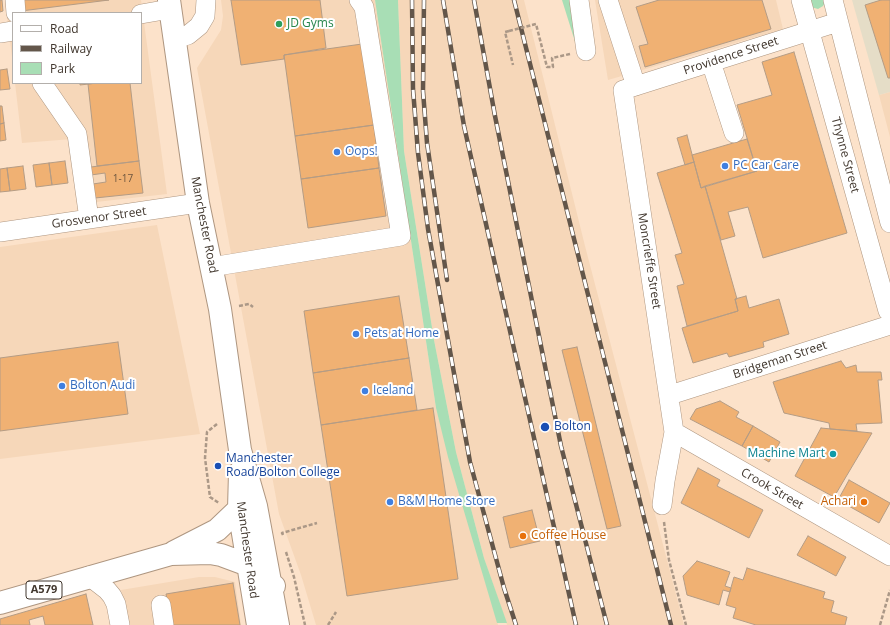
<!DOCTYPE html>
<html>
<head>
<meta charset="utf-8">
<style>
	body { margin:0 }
	#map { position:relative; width:890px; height:625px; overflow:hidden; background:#fce2ca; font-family:"Open Sans",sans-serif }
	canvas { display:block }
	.legend { position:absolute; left:12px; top:12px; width:130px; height:72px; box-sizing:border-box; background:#fff; border:1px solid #b3afab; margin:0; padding:5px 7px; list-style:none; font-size:12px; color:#41372e }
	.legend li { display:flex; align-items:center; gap:8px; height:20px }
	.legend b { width:20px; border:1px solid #b3afab }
</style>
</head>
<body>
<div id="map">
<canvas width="890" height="625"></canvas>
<ul class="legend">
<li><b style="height:5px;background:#fff"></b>Road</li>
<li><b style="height:5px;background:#63564a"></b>Railway</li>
<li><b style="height:11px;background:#a8deb5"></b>Park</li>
</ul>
</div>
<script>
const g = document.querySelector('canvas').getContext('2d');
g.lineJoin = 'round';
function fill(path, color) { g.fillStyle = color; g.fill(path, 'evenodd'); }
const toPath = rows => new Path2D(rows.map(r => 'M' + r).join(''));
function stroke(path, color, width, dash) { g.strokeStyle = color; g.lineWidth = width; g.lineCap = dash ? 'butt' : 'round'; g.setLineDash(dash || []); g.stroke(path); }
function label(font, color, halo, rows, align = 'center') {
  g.font = font + ' "Open Sans",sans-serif'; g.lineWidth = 4; g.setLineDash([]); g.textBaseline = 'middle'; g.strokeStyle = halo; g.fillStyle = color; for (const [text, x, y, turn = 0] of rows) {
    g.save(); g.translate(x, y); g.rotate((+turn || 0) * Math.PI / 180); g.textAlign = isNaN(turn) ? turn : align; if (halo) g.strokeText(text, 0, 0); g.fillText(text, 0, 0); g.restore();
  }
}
fill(toPath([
	[5,0,141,0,167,194,96,202,72,139,22,143,15,83,141,83,141,13,13,13,13,65],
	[221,0,375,0,436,408,498,625,316,625,301,575,279,514,197,68,221,30,223,16],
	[398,0,524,0,585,246,684,625,507,625,484,558,456,452,434,340,404,151],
	[595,0,776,0,783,29,608,80],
	[890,92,890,137,879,95],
	[157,225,200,434,0,459,0,247],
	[199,577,215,577,235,582,241,625,129,625,121,590]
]), '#f6d7b9');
fill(toPath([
	[852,0,890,0,890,92,879,95]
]), '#e5ddc7');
fill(toPath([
	[375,0,398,0,404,151,434,340,456,452,484,558,507,623,497,623,448,457,436,408],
	[562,0,570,0,577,48],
	[809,0,826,0,826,1,823,6,818,9,811,7]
]), '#a8deb5');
const building = toPath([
	[0,0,2,0,3,11,0,12,0,0],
	[20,0,109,0,21,11,20,0],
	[231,0,320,0,326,48,284,55,284,59,241,65,231,0],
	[659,0,762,0,771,29,645,67,639,46,648,44,636,7,659,0],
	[881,0,890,0,890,78,888,78,865,5,881,0],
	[362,44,374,125,295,136,284,55,362,44],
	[794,52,847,233,763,258,748,207,728,212,735,236,721,240,705,186,757,171,737,105,772,95,762,62,794,52],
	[7,69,10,89,0,90,0,70,7,69],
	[80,83,97,83,80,85,80,83],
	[97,83,130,83,139,161,97,166,88,84,97,83],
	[0,106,2,106,4,123,0,124,0,106],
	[4,123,6,140,0,141,0,124,4,123],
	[374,125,379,168,301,179,295,136,374,125],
	[687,135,694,162,685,165,677,138,687,135],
	[747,139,757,171,701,188,692,155,747,139],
	[65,161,68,183,52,185,49,163,65,161],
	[139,161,143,193,95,198,93,184,106,182,105,173,91,175,91,167,139,161],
	[694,162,701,188,705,186,737,299,735,299,738,311,687,326,677,286,684,284,675,255,682,253,657,173,694,162],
	[49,163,52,185,36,187,33,165,49,163],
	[23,166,26,189,10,191,7,168,23,166],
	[7,168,10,191,0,192,0,169,7,168],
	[379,168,386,216,308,228,301,179,379,168],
	[399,296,409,358,313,373,304,311,399,296],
	[746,296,749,308,779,299,789,334,763,342,764,347,729,357,727,353,693,363,682,328,738,311,735,299,746,296],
	[118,342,128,414,0,431,0,358,118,342],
	[577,347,621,526,607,529,562,350,577,347],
	[409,358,417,410,321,425,313,373,409,358],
	[841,361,846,368,856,365,857,372,881,372,882,380,878,380,882,423,856,424,857,431,830,429,829,423,784,413,773,382,841,361],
	[720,401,739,412,736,417,753,426,742,446,690,419,696,409,720,401],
	[433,408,458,579,347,596,321,425,433,408],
	[753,426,780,442,769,462,742,446,753,426],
	[821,428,872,433,834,497,795,476,821,428],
	[698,468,720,480,717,486,763,510,749,538,681,503,698,468],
	[849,480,890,503,879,523,838,500,849,480],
	[532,510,540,541,510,548,503,517,532,510],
	[808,536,846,557,836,576,797,555,808,536],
	[697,561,730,572,725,586,731,588,730,592,723,590,719,605,687,595,683,576,697,561],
	[747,568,825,592,823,598,834,601,831,612,847,617,845,625,756,625,733,618,736,608,726,605,734,577,743,580,747,568],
	[233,583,240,625,171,625,166,594,233,583],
	[86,594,93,625,45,625,43,616,29,620,30,625,0,625,0,619,86,594]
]);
fill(building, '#f0b173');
stroke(building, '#b49c85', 1);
const minor = toPath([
	[15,0,16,13],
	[579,0,586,51],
	[608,0,636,86],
	[801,0,888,311],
	[833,0,890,223],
	[141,14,170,9],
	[0,33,13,31],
	[174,39,188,35,199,26,205,16,206,0],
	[711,62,734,133],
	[42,83,77,134,89,219],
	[0,232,198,203],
	[211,267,401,236,364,7,359,0],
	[670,395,890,325],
	[674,432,890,556],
	[662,505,665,481,674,432,623,90,838,22],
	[89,576,107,590,112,596,116,604,120,625],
	[161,605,164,625]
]);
const major = toPath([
	[169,0,198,203,220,309,240,450,256,506,278,625],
	[240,472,239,509,258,625],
	[174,552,217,530,239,509],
	[0,603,171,554,210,553,221,555,248,565,274,586]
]);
stroke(minor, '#ae9680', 20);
stroke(major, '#ae9680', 24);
stroke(toPath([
	[532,25,536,24,547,67,553,67,552,58,570,54],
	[509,31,505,32,513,65],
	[239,306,249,304,253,307],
	[217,424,207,432,205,458,210,497,219,503],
	[664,522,669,560,686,625],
	[283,535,282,533,317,523],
	[286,552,294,577,305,625],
	[328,625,336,612],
	[880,625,890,590]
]), '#ab9887', 2.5, [4, 2]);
stroke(minor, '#fff', 19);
stroke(major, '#fff', 22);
const rail = toPath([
	[412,0,413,89,418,153,428,229,470,462,504,588,516,625],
	[424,0,423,91,427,143,447,280],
	[443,0,464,126,576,625],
	[474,0,495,116,561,446,607,625],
	[514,0,671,625]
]);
stroke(rail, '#63564a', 4.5);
stroke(rail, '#fff', 3, [9]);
stroke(toPath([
	[509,31,532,25]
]), '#ab9887', 2.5, [4, 2]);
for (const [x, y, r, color] of [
	[279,24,4,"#2e9e5b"],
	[337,152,4,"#3f7fe0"],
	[725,166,4,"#3f7fe0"],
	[356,334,4,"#3f7fe0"],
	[62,386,4,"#3f7fe0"],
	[365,391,4,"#3f7fe0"],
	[545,427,5,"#1a4fb4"],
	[833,454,4,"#0f9aa8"],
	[218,466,4,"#1a4fb4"],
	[390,502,4,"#3f7fe0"],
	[864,502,4,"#e8710a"],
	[523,536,4,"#e8710a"]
]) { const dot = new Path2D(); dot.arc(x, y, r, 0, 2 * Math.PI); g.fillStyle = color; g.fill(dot); stroke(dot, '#fff', 1.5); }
label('10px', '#6d563f', null, [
	["1-17",123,179]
]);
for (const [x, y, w] of [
	[44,590,36]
]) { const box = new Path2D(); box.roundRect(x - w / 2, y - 9, w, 18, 3); g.fillStyle = '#fff'; g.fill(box); stroke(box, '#41372e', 1); }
label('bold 11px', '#41372e', null, [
	["A579",44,590]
]);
label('12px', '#27864d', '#fff', [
	["JD Gyms",287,24]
], 'left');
label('12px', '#41372e', '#fff', [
	["Providence Street",731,56,-18],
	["Thynne Street",845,155,75],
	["Grosvenor Street",99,218,-8],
	["Manchester Road",204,225,79],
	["Moncrieffe Street",649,261,81],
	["Bridgeman Street",780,360,-18],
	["Crook Street",772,489,30],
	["Manchester Road",247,550,82]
]);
label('12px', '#366cbe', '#fff', [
	["Oops!",345,152],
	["PC Car Care",733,166],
	["Pets at Home",364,334],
	["Bolton Audi",70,386],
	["Iceland",373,391],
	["B&M Home Store",398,502]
], 'left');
label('12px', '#164399', '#fff', [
	["Bolton",554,427],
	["Manchester",226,459],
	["Road/Bolton College",226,473]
], 'left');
label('12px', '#0d838f', '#fff', [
	["Machine Mart",825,454]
], 'right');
label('12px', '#c56008', '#fff', [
	["Achari",856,502],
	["Coffee House",531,536,"left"]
], 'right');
</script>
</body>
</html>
